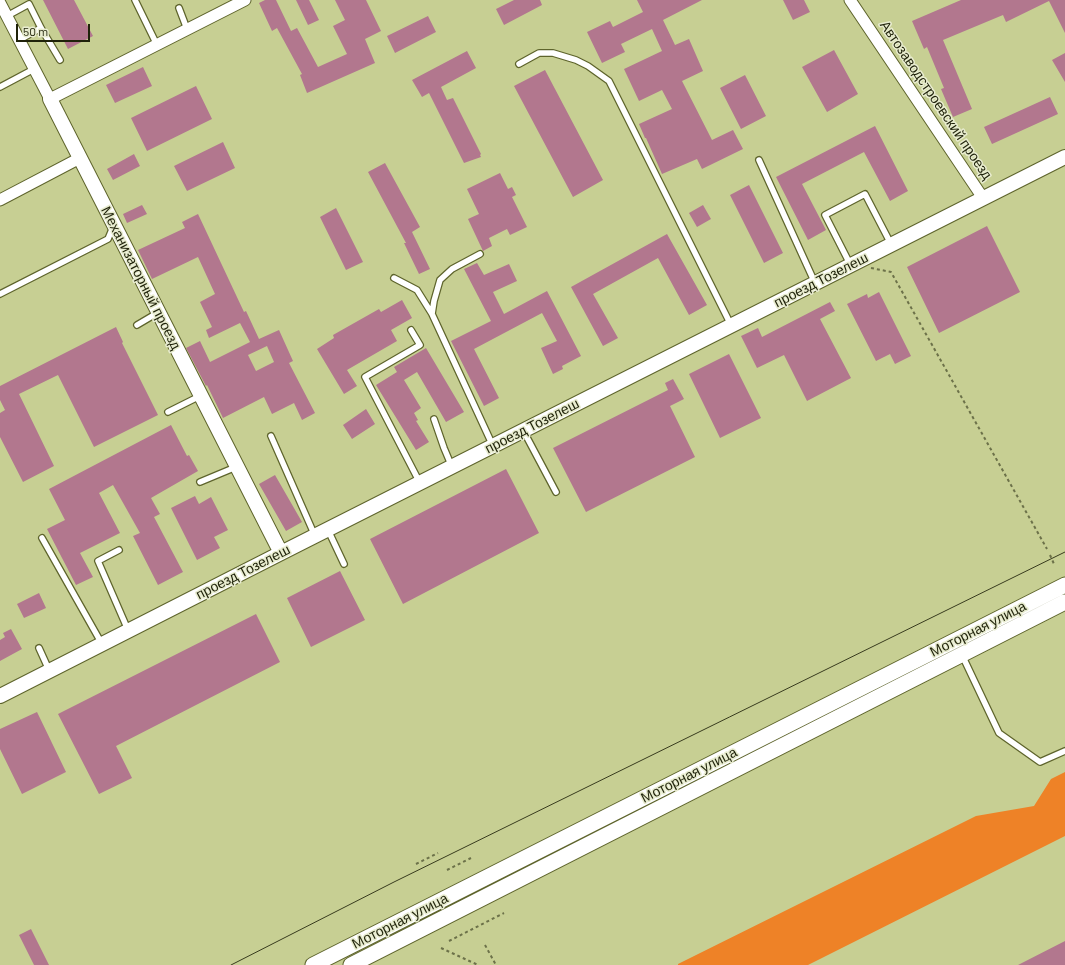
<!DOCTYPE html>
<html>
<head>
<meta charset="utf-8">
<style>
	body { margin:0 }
	#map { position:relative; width:1065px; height:965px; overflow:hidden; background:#c7cf93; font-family:Barlow,sans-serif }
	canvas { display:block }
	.scale { position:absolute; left:16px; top:24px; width:74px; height:18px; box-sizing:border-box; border:2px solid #1f220a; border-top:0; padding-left:5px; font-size:12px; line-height:14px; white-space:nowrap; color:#1f220a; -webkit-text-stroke:3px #e8eccf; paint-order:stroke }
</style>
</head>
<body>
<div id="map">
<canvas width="1065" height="965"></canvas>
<div class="scale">50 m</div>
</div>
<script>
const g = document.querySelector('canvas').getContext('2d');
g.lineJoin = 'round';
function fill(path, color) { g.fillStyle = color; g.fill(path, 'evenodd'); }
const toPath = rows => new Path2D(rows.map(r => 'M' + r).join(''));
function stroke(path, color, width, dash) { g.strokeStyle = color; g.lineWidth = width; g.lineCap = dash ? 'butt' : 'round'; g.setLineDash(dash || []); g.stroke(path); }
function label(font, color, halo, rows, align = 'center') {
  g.font = font + ' Barlow,sans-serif'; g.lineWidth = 3; g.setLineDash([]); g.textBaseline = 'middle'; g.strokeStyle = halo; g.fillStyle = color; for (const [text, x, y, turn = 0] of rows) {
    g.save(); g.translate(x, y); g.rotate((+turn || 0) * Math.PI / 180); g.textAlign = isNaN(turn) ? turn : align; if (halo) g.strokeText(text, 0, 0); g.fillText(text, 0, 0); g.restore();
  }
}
fill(toPath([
	[1065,772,1065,836,808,965,678,965,678,964,976,816,1034,806,1051,779]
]), '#ee8227');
fill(toPath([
	[43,0,74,0,93,36,68,49],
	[265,0,276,0,291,31,297,28,318,67,347,54,333,26,345,20,335,0,366,0,381,31,365,39,375,63,307,93,300,75,302,74,277,28,272,31,259,3],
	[296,0,309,0,319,20,308,25],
	[514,0,540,0,542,5,504,25,496,9],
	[637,0,702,0,663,20,675,45,689,39,703,71,682,81,712,140,733,130,743,149,702,169,697,159,662,174,646,138,645,138,639,124,672,109,662,90,639,101,624,69,662,51,652,29,621,44,625,52,602,63,587,32,610,21,613,27,643,12],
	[783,0,804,0,810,12,793,20],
	[961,0,1065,0,1065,33,1049,1,1006,22,1003,15,943,40,972,109,953,117,941,89,944,88,927,47,924,49,912,21],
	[428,16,436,32,395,53,387,36],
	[834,50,858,94,827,112,802,67],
	[467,51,476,68,441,87,447,100,453,98,481,154,480,155,481,157,464,163,429,93,422,97,412,80],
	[1065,53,1065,82,1052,60],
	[143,67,152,86,115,103,106,85],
	[545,70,603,180,573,197,514,86],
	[745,75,766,116,741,129,720,88],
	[196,86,212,119,147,151,131,118],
	[1050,97,1058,114,992,144,984,127],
	[875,126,908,191,890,201,864,152,802,184,826,230,808,240,776,177],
	[223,142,235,168,187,191,174,166],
	[134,154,140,166,113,180,107,169],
	[385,163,420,227,412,232,430,269,419,274,404,243,406,243,368,172],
	[500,173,508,189,512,187,516,195,512,197,527,227,510,235,507,229,489,238,492,246,483,251,468,219,479,214,467,189],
	[749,185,783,253,764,263,730,195],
	[142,205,147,214,127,223,123,214],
	[703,205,711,219,697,227,689,213],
	[336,208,363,262,346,270,320,217],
	[198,214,244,312,246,311,259,339,279,330,293,361,289,363,315,413,302,420,294,403,272,414,264,397,223,418,207,385,206,386,186,348,200,341,210,362,250,342,240,323,209,338,206,330,212,327,200,302,215,294,198,257,152,279,138,250,185,228,182,222],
	[267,346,274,362,256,371,248,355],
	[987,226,1020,292,939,333,907,267],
	[667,234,707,305,689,315,658,258,593,294,618,338,603,346,571,287],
	[477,263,484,275,509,264,517,281,493,292,504,314,547,291,581,356,562,366,563,369,553,374,541,348,557,341,542,313,474,349,499,398,484,406,451,341,491,321,464,269],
	[879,292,911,356,895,364,890,354,876,361,847,304,867,294,868,298],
	[402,300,412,318,391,330,397,341,347,370,357,386,344,394,317,349,334,338,333,335,379,309,381,312],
	[830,302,835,311,820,319,851,378,807,401,784,355,757,368,741,336,758,328,762,337],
	[116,327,123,342,122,343,158,415,94,447,58,375,19,394,54,466,23,482,0,437,0,413,5,410,0,400,0,386],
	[426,348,464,412,446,422,417,372,404,380,421,408,414,413,418,420,416,421,429,442,416,450,376,385,397,372,394,367],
	[729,354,761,418,720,438,689,374],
	[673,379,684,399,670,406,695,457,586,512,553,448,668,390,665,383],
	[366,409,375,424,352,439,343,425],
	[171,425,187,456,189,455,198,471,151,498,160,514,154,517,183,572,158,585,133,536,140,533,113,485,99,493,120,533,80,553,93,577,76,585,47,529,65,520,49,489],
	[506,469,539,533,403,604,370,539],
	[275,475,302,522,286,531,259,484],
	[195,496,199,504,211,497,228,530,214,537,220,548,197,560,171,508],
	[340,571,365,620,311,647,287,598],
	[39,593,46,608,24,618,17,604],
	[256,614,280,662,116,746,132,778,99,794,58,714],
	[11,629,22,649,0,661,0,640,5,637,3,633],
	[37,712,66,772,22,794,0,749,0,729],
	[31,929,49,965,34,965,19,935],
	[1065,941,1065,965,1018,965]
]), '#b2778e');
const service = toPath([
	[135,0,157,45],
	[179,8,187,29],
	[7,16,29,4,41,28,60,60],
	[19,40,41,28],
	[519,64,539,53,553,53,576,60,588,66,609,81,731,325],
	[0,87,34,69],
	[759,160,815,283],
	[480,254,452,269,440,280,434,301,432,314,493,446],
	[850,264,825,215,865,194,891,244],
	[394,278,417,290,432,314],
	[0,294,108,239,113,227],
	[137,325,159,312],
	[411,330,420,345,365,377,420,483],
	[168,412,200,396],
	[434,419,444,448,452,467],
	[523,430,556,492],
	[271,436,315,536],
	[200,482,236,467],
	[328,530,344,564],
	[42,538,102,644],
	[119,550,98,561,128,630],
	[39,648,49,670],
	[962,655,999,733,1040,762,1065,751]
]);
const minor = toPath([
	[850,0,983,198],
	[0,3,50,99,245,0],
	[0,200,80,158]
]);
const tertiary = toPath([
	[50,99,281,553],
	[0,696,281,553,1065,157]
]);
const secondary = toPath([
	[313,965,1065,585],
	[351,965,1065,602]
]);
stroke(service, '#5e642c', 8);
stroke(minor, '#5e642c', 13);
stroke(tertiary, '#5e642c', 16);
stroke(secondary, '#5e642c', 17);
stroke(toPath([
	[871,268,891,272,1047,549],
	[1050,555,1054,564],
	[416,864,438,853],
	[447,870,471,858],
	[449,941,504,913],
	[485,945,496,965],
	[441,948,478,965]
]), '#6c7149', 2, [3, 3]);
stroke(service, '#fff', 5.5);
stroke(minor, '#fff', 11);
stroke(tertiary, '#fff', 14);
stroke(secondary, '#fff', 15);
stroke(toPath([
	[231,965,394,882,1065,552]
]), '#383b1e', 1);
label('14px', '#1f220a', '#e8eccf', [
	["Автозаводстроевский проезд",936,100,56],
	["Механизаторный проезд",141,278,63],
	["проезд Тозелеш",821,280,-27],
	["проезд Тозелеш",532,426,-27],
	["проезд Тозелеш",243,572,-27],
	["Моторная улица",978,629,-27],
	["Моторная улица",689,775,-27],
	["Моторная улица",400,921,-27]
]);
</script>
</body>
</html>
